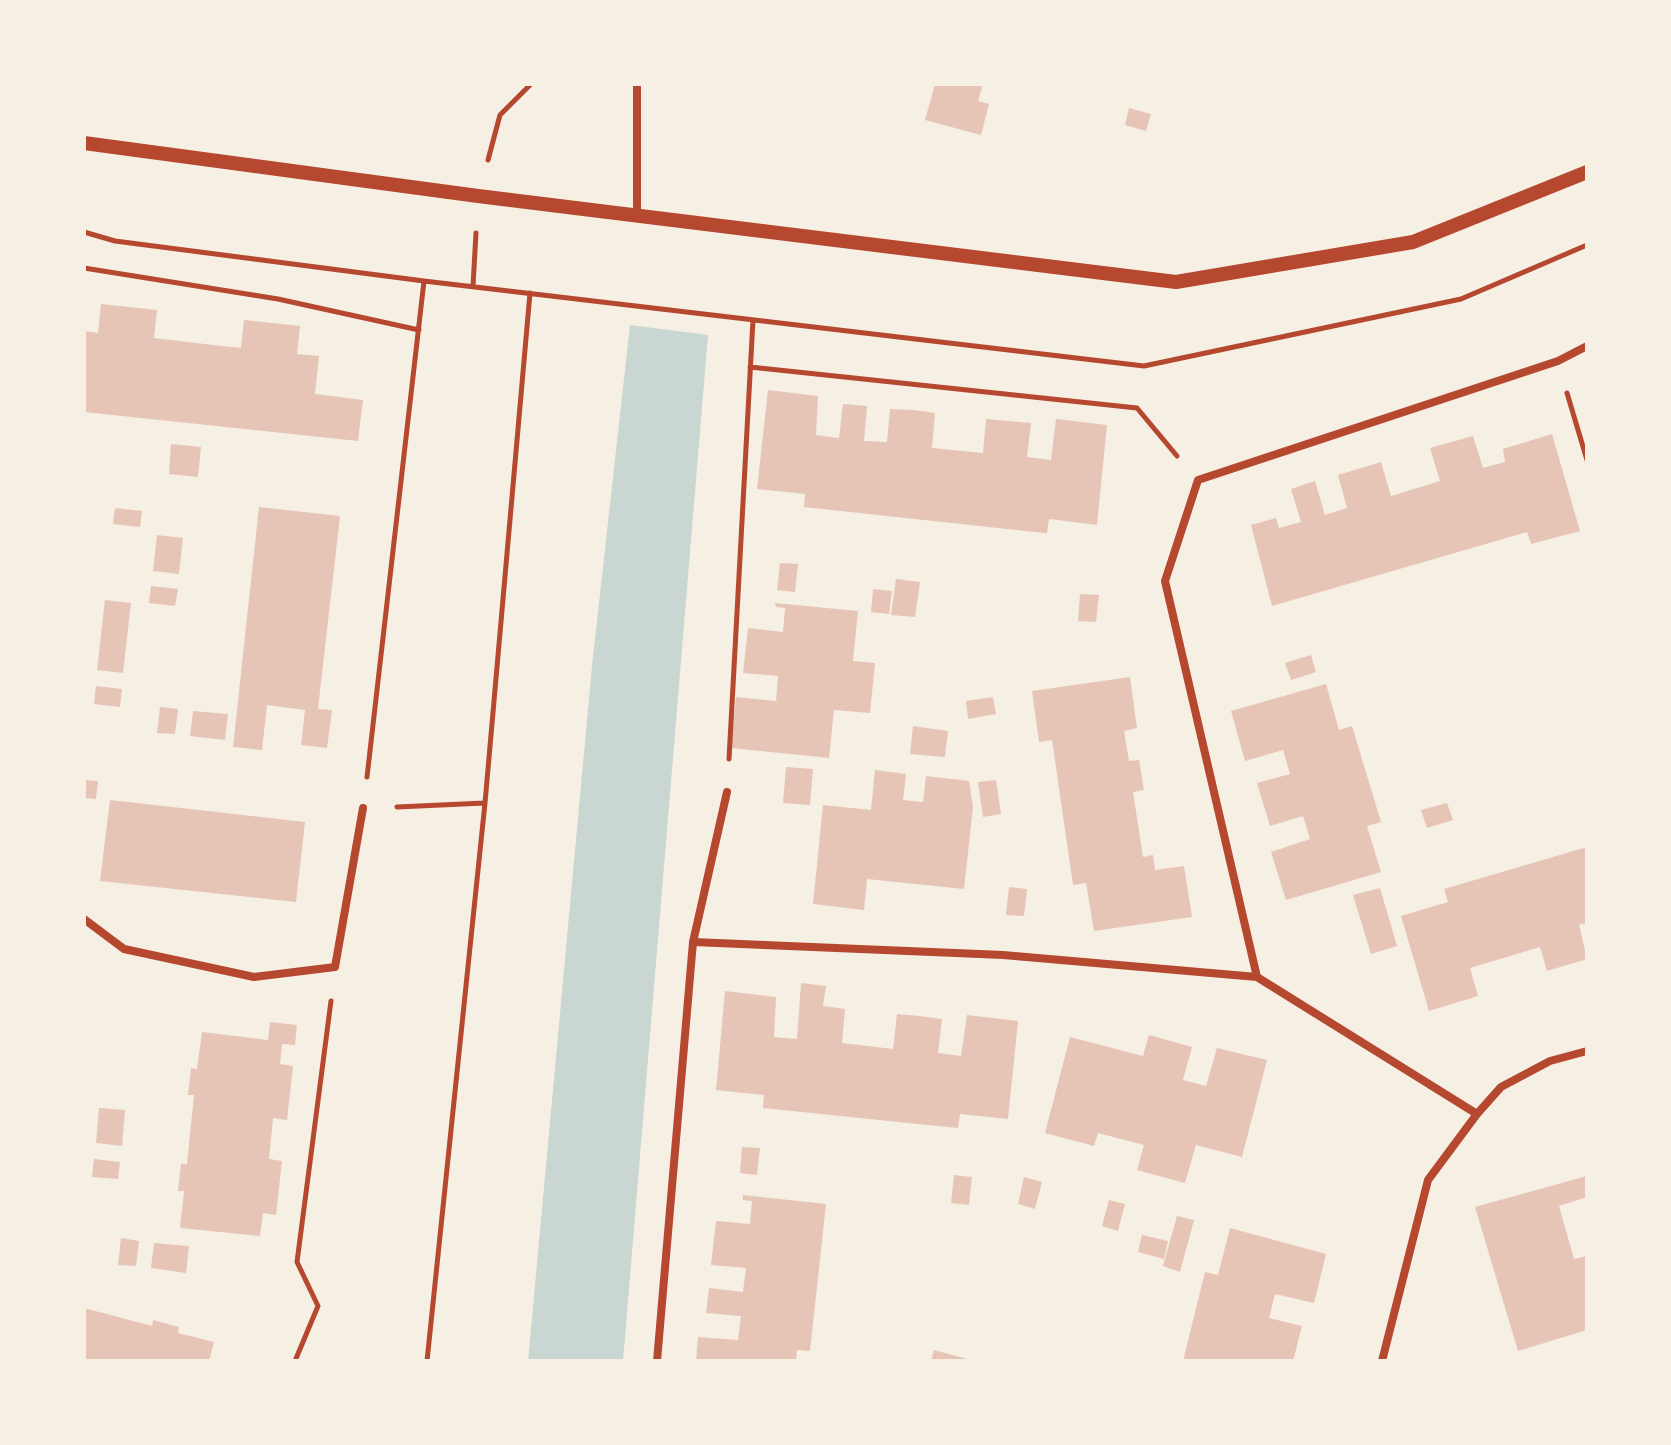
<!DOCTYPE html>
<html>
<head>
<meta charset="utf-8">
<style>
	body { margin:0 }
	#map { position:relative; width:1671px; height:1445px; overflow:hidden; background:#f6efe4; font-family:Poppins,sans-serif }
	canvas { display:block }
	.frame { position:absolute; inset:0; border:86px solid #f6efe4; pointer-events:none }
</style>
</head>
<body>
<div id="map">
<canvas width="1671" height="1445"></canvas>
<div class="frame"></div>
</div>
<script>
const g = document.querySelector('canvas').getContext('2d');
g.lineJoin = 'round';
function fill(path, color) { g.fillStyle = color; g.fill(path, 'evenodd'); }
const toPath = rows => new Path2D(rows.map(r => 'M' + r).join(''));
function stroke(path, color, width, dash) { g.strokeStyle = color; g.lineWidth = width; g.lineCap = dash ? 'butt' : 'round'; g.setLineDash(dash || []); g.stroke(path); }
fill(toPath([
	[630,325,708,335,623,1361,528,1361,592,666]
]), '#c9d6d2');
fill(toPath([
	[935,84,983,84,978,101,989,104,981,135,925,120],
	[1129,108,1151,114,1146,131,1125,125],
	[101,304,157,310,154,338,221,346,241,348,244,320,300,326,297,354,319,356,315,394,363,400,358,441,84,412,84,331,98,333],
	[768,390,818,396,816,435,839,438,843,404,867,406,864,441,887,442,890,409,913,410,935,413,932,448,983,453,986,419,1031,423,1027,457,1051,460,1056,419,1107,425,1097,525,1049,519,1047,533,1044,533,804,507,805,494,757,489],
	[1552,434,1580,531,1531,544,1527,532,1272,606,1251,525,1276,518,1279,528,1301,522,1291,489,1315,481,1325,515,1347,508,1338,475,1381,462,1391,496,1440,481,1430,448,1473,436,1483,468,1505,462,1503,449],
	[171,444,201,447,198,477,169,474],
	[259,507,340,516,318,709,332,710,327,748,301,745,305,710,267,705,262,750,233,747],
	[115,508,142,511,140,527,113,524],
	[157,535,183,538,179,574,153,571],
	[780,563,798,564,795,592,777,590],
	[896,579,920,582,915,617,891,615],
	[151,586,178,589,175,606,149,603],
	[873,589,892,591,889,614,871,612],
	[1080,594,1099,595,1096,622,1078,621],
	[105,600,131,603,123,673,97,670],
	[775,603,858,611,853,661,875,663,870,713,834,710,829,758,731,748,736,697,776,701,778,676,743,673,748,628,783,632,785,608,776,607],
	[1311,655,1316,672,1291,680,1285,663],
	[1130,677,1137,728,1124,731,1129,761,1139,760,1144,790,1133,792,1143,857,1153,855,1155,870,1184,866,1192,917,1094,931,1086,883,1073,885,1052,740,1039,742,1032,691],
	[1326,684,1339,730,1352,726,1381,822,1367,826,1381,872,1286,900,1271,852,1310,839,1303,816,1270,826,1257,783,1290,774,1283,750,1245,761,1231,711],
	[96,686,122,689,120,707,94,704],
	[993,697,996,714,968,719,966,701],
	[160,707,178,709,175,734,157,733],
	[193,711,228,714,225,740,190,736],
	[913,726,948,731,945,757,910,754],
	[786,767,813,769,810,805,783,803],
	[875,770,906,774,903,800,923,802,926,776,969,781,973,807,964,889,867,879,864,910,813,904,823,805,871,810],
	[84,780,98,781,96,799,84,798],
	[996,780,1001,814,983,817,978,782],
	[110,800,305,822,296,902,100,881],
	[1447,803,1453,820,1427,828,1421,810],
	[1587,847,1587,923,1579,925,1587,959,1547,971,1540,947,1470,968,1478,996,1429,1011,1401,916,1448,902,1444,889],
	[1009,887,1027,889,1024,916,1006,915],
	[1380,888,1397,946,1371,954,1353,895],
	[801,983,826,986,823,1006,845,1009,842,1043,893,1049,897,1014,919,1016,942,1019,938,1053,961,1056,967,1015,1018,1021,1008,1119,960,1114,958,1128,908,1123,763,1108,764,1095,716,1090,725,991,776,997,774,1037,797,1039],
	[270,1022,297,1025,295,1045,282,1044,280,1064,293,1066,287,1120,273,1118,269,1159,282,1161,276,1215,263,1213,260,1236,180,1228,184,1191,178,1191,181,1164,187,1164,194,1095,188,1095,191,1068,197,1069,202,1032,268,1040],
	[1149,1035,1192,1047,1183,1080,1206,1086,1217,1048,1267,1060,1242,1157,1196,1145,1185,1183,1137,1170,1144,1145,1098,1133,1094,1146,1045,1133,1070,1037,1143,1056],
	[99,1108,125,1110,122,1146,96,1143],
	[742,1147,760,1148,757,1175,740,1173],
	[94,1159,120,1162,118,1179,92,1177],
	[954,1175,972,1177,969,1205,951,1203],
	[1587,1176,1587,1197,1559,1206,1574,1259,1587,1256,1587,1330,1518,1351,1475,1207],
	[1024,1177,1042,1182,1035,1209,1018,1204],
	[743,1195,826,1204,810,1351,797,1350,796,1361,696,1361,698,1337,738,1340,741,1316,706,1313,709,1288,743,1292,746,1268,711,1265,716,1221,750,1224,752,1201,743,1200],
	[1109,1200,1125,1204,1118,1231,1102,1226],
	[1177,1216,1194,1220,1180,1272,1163,1266],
	[1230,1228,1326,1254,1314,1303,1275,1294,1269,1318,1302,1326,1293,1361,1183,1361,1205,1272,1218,1275],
	[1142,1235,1168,1241,1164,1259,1138,1252],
	[121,1238,139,1241,136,1266,118,1265],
	[154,1243,189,1246,186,1273,151,1268],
	[84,1308,152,1326,153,1320,179,1327,178,1333,214,1342,209,1361,84,1361],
	[934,1350,971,1360,971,1361,931,1361]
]), '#e6c5b7');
stroke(toPath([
	[488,160,500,115,531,84],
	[84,232,115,241,424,281,1144,366,1461,299,1587,245],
	[84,268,278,299,419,330],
	[473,286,476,233],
	[750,367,1137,408,1177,456],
	[1567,393,1587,460],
	[729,759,753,320],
	[367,777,424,281],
	[397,807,485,803],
	[295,1361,318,1306,297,1262,331,1001],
	[427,1361,485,803,530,293]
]), '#b5482f', 5);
stroke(toPath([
	[637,84,637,216],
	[84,919,124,949,254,977,335,967,363,808],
	[693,942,1003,955,1257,977,1477,1114],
	[1257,977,1165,581,1198,480,1558,361,1587,346],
	[657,1361,693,942,727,792],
	[1382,1361,1428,1180,1477,1114,1501,1087,1550,1061,1587,1051]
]), '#b5482f', 8);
stroke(toPath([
	[84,143,478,196,1176,282,1413,242,1587,172]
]), '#b5482f', 14);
</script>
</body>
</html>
